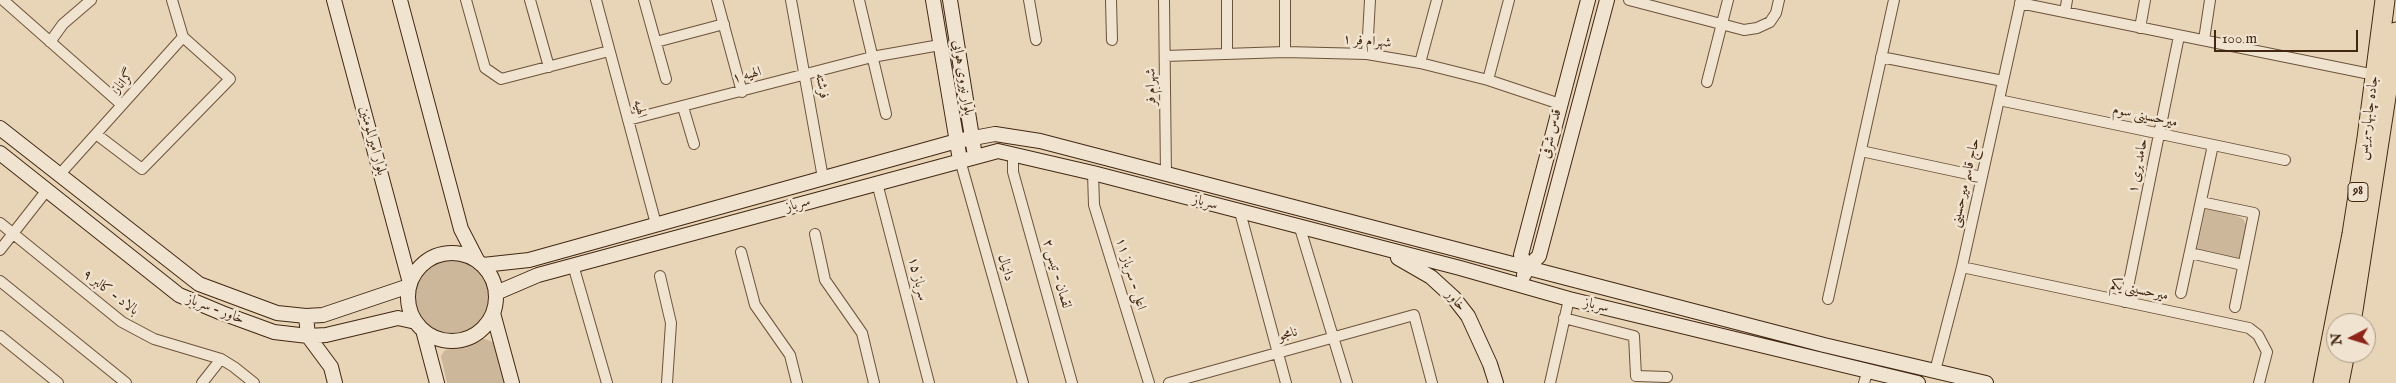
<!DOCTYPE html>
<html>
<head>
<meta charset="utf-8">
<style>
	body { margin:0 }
	#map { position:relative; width:2396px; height:383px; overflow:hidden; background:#e8d4b7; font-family:"IM FELL English",serif }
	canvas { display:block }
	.north { position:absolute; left:2326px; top:313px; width:50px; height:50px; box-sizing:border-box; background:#f0e3d0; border:1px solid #aa9884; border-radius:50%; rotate:265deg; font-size:14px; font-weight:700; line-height:20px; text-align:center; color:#422812 }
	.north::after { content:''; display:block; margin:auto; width:18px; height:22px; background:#8f2418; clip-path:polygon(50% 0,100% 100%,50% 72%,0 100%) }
	.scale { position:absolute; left:2214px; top:30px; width:144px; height:22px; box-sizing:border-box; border:2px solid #422812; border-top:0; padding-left:6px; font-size:15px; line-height:18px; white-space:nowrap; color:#422812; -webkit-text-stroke:4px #f0e3d0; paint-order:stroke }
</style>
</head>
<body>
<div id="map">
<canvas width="2396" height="383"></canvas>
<div class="north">N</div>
<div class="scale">100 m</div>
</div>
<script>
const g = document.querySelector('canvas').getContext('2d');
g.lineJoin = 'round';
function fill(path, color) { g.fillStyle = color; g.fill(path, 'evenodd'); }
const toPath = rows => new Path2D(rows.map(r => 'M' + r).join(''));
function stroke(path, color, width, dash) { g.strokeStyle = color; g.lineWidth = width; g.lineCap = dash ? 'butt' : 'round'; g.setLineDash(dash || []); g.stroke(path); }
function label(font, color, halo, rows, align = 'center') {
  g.font = font + ' "IM FELL English",Amiri,serif'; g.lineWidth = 5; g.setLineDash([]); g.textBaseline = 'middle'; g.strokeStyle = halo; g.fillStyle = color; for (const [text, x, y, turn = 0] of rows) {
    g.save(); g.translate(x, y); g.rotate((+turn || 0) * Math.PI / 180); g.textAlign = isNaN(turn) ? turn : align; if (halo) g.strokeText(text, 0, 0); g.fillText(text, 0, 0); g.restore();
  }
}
fill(toPath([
	[2206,207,2240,217,2244,220,2247,227,2239,259,2197,249],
	'413 295a39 39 0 1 1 78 0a39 39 0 1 1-78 0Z',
	[482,338,493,342,506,383,447,383,441,356,445,350,461,347]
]), '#ccb79b');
const street = toPath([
	[3,0,122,105],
	[466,0,485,68,501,79,609,51],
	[530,0,549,67],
	[596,0,656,224],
	[644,0,666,79],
	[717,0,742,92],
	[791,0,823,178],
	[859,0,886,114],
	[1029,0,1036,40],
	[1111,0,1112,40],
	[1164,0,1166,175],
	[1227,0,1227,54],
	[1629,0,1744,30,1757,28,1770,22,1776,13,1779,0],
	[2020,3,2375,75],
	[2065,12,2067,0],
	[2140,28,2145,0],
	[2204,40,2210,0],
	[50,42,63,24,91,0],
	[656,42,724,24],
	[1285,52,1285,0],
	[1367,54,1370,0],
	[1165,56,1285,52,1367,54,1420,63,1488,80,1560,104],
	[1881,57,2003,81],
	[1420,63,1437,0],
	[1488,80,1509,0],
	[1707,82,1728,0],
	[1999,100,2285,160],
	[683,107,694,144],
	[628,120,872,57,940,45],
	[96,134,142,169,230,79,183,37],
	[1861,151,1982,177],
	[1013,153,1013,172,1072,383],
	[960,160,1023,383],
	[1093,173,1094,205,1149,383],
	[60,174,183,37,172,0],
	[877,183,929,383],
	[2201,202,2254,213,2235,307],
	[1240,212,1286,383],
	[0,223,122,322,154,339,221,359,234,367,254,383],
	[1300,228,1347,383],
	[815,234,825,280,862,333,874,383],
	[0,250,47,190],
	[741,252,755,305,790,355,797,383],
	[2190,253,2243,265],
	[573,265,607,383],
	[1962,267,2249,328,2258,335,2267,352,2259,383],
	[660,276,671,323,667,383],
	[0,281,126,383],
	[2181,293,2213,145],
	[1828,299,1894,0],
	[2125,302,2179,36],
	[1564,318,1634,336,1636,376,1667,377],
	[0,336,58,383],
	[1935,371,1962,267,2021,0],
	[202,383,221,359],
	[1169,383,1414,315,1432,383],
	[1550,383,1569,299],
	[1864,383,1867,373]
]);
const secondary = toPath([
	[334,0,410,283],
	[400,0,461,229,477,260],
	[933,0,960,160],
	[950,0,975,156],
	[0,128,199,284,277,313,306,316,323,315,409,286],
	[0,153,179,295,222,313,274,332,308,336,326,335,398,318,416,322],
	'408 297a44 44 0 1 1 88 0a44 44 0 1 1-88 0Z',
	[1398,258,1431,277,1454,298,1468,316,1490,364,1496,383],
	[483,265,529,260,957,141,995,134,1040,141,1824,345,1986,383],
	[1527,268,1521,255,1588,0],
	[1524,275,1527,268,1539,256,1607,0],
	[496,293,538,275,998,151,1093,173,1460,268,1569,299,1918,383],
	[493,313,512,383],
	[306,316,308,336,331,367,335,383],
	[423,330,437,383]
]);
const highway = toPath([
	[2351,323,2396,32],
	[2323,383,2352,234,2367,138,2385,0],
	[2339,383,2345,353]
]);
stroke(street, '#6c533b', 12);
stroke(secondary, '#422812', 16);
stroke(highway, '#422812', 21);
stroke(street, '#f0e3d0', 10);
stroke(secondary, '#f0e3d0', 14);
stroke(highway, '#e8d4b7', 19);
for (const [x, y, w] of [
	[2358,192,20]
]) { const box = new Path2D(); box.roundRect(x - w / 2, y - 9.5, w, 19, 4); g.fillStyle = '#f0e3d0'; g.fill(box); stroke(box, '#422812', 1); }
label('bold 12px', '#422812', null, [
	["98",2358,192]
]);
label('14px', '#422812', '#f0e3d0', [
	["شهرام فر ۱",1367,42,5],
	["الهیه ۱",747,76,-15],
	["بلوار نیروی هوایی",962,78,81],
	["گراناز",124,82,-48],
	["فرشته",821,86,80],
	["شهرام فر",1152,87,-91],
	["الهیه",639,109,75],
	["میرحسینی سوم",2145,117,12],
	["جاده چابهار-بریس",2369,118,-82],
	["قدس شرقی",1552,134,-76],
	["بلوار امیرالمومنین",372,141,75],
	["حامد بری ۱",2139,166,-79],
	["حاج قاسم میرحسینی",1966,183,-77],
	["سرباز",1205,203,15],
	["سرباز",798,205,-16],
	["دانیال",1005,268,74],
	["لقمان - تیس ۲",1056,274,74],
	["اعلی - سرباز ۱۱",1130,274,73],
	["سرباز ۱۵",917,279,76],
	["میرحسینی یکم",2139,291,12],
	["بالاد - کالبر ۹",110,293,37],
	["خاور",1455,301,48],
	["سرباز",1596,306,13],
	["خاور - سرباز",215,310,21],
	["نامجو",1288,335,-16]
]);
</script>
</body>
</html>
